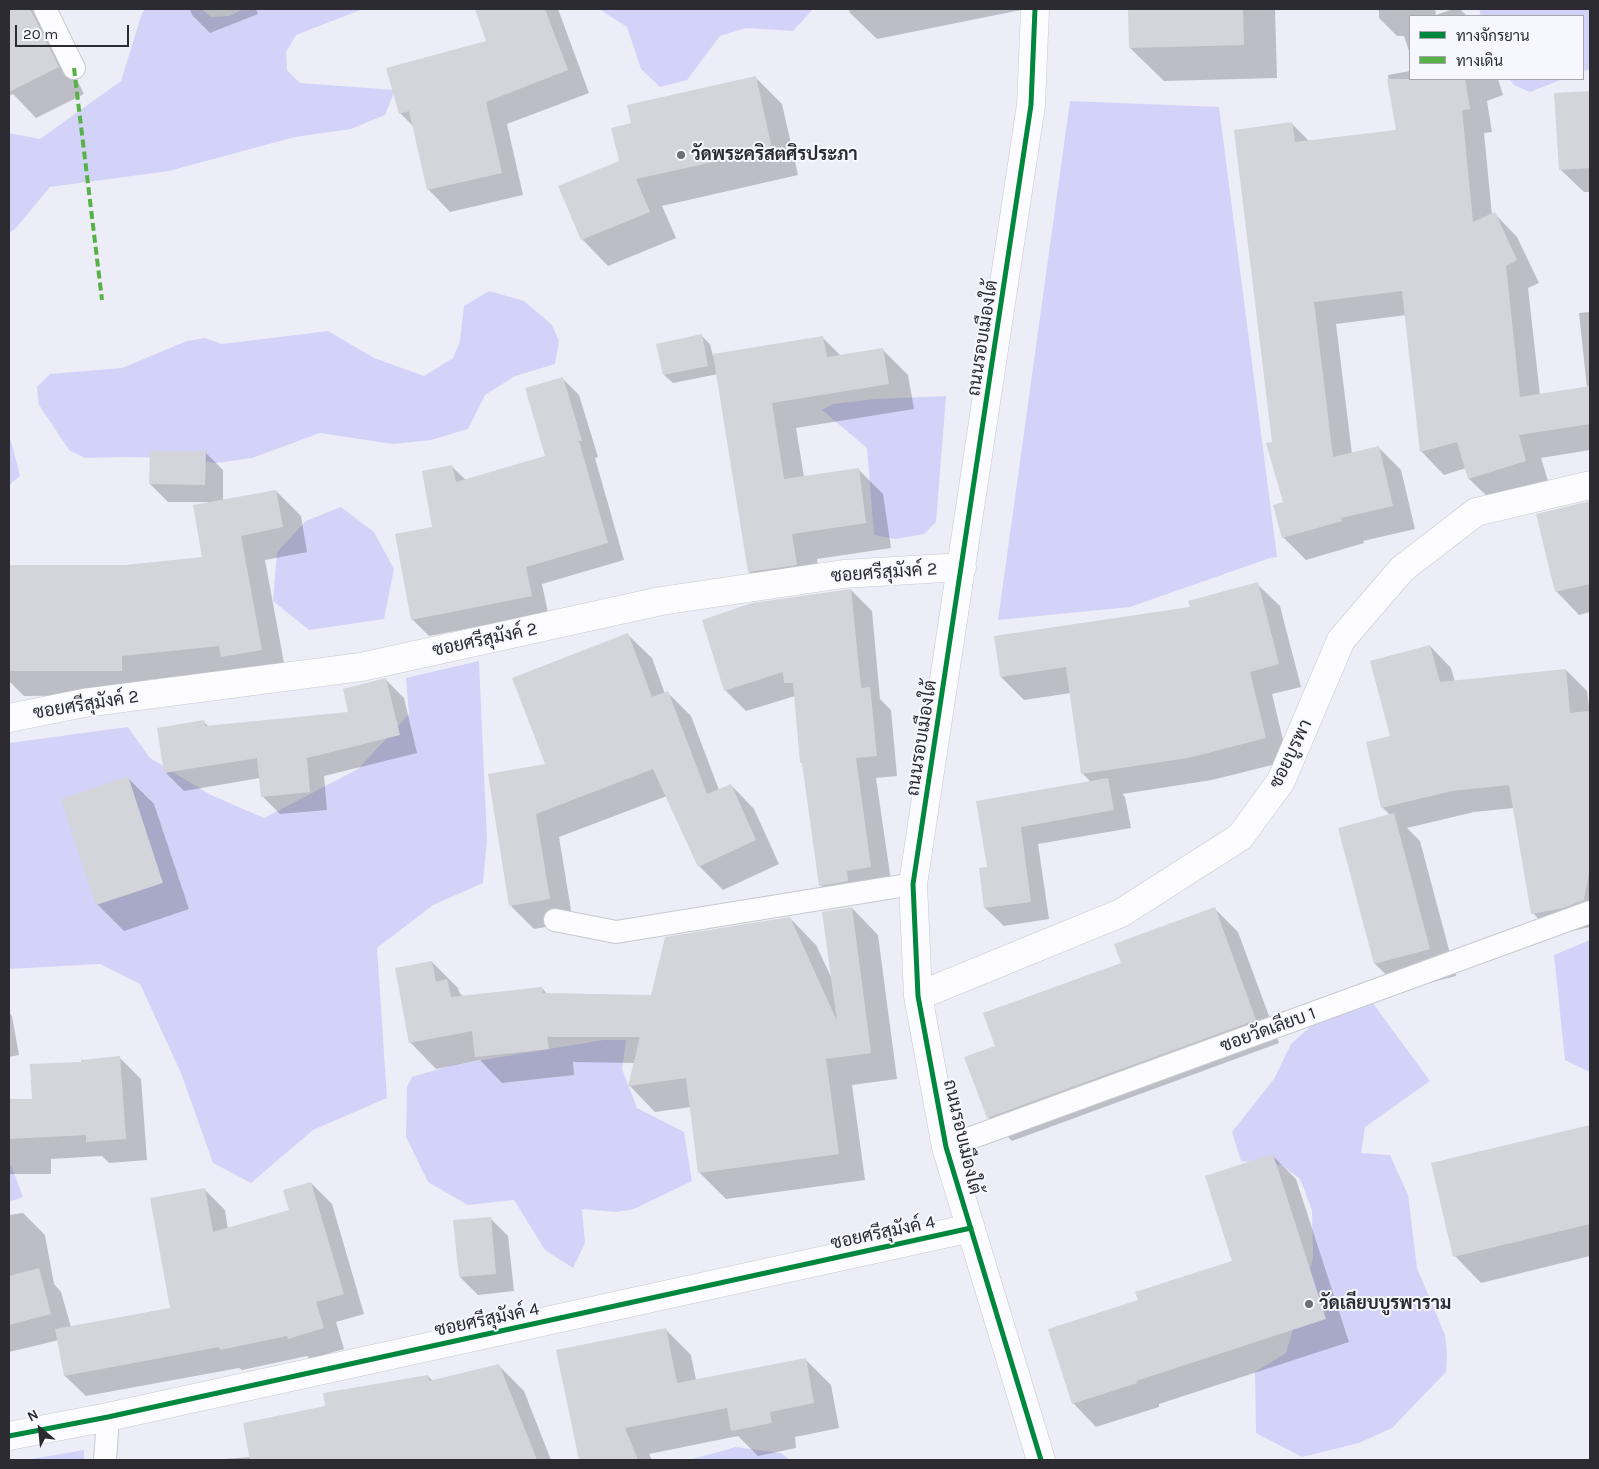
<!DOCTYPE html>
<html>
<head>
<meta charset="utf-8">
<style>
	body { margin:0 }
	#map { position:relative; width:1599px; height:1469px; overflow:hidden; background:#ededf7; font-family:Karla,Sarabun,sans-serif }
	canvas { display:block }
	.frame { position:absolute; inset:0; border:10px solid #2b2b31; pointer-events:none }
	.legend { position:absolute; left:1409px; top:15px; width:175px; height:65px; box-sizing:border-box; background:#f7f7ff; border:1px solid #a5a5ad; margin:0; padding:6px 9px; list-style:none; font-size:15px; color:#2b2b31 }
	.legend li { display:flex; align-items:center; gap:10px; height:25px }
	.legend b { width:25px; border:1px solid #a5a5ad }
	.north { position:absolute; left:15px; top:1404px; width:50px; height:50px; -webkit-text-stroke:4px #f7f7ff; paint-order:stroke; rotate:332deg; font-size:14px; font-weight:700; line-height:20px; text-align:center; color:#2b2b31 }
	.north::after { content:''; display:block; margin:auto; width:18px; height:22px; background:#2b2b31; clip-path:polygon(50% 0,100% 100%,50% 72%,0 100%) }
	.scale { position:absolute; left:15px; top:25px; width:114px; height:22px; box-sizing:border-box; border:2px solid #2b2b31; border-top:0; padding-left:6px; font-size:15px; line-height:18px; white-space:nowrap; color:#2b2b31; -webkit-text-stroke:4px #f7f7ff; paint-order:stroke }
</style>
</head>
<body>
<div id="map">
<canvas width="1599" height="1469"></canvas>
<div class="frame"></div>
<ul class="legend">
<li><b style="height:6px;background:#00873e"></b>ทางจักรยาน</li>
<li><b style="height:6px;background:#56b246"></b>ทางเดิน</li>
</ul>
<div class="north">N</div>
<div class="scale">20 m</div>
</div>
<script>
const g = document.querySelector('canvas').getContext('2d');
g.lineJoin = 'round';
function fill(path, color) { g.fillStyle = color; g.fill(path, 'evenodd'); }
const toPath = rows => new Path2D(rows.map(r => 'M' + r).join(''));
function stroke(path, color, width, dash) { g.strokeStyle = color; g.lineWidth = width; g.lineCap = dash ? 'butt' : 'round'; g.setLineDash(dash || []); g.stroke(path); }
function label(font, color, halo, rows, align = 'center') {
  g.font = font + ' Karla,Sarabun,sans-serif'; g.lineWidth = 4; g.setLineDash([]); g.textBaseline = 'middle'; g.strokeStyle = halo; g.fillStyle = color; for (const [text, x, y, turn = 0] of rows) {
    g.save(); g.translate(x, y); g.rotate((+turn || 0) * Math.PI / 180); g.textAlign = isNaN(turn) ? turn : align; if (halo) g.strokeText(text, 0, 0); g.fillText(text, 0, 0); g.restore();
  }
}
fill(toPath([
	[146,9,202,9,211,17,229,16,244,9,363,9,296,35,286,52,287,70,300,83,395,90,385,115,351,129,295,137,169,171,50,187,15,229,9,233,9,133,40,139,121,81,142,13],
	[599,9,813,9,793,31,746,28,720,36,687,80,660,87,641,69,627,27],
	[1479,9,1590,9,1590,69,1583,71,1583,16,1481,16],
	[1509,79,1563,79,1530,92,1514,85],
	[1070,101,1219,107,1277,557,1270,558,1130,607,998,620],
	[489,291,524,301,552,325,559,341,555,364,515,376,485,395,468,429,431,440,393,444,320,433,252,458,216,463,179,458,123,457,85,458,69,450,39,405,37,387,50,374,122,368,187,341,205,338,222,344,328,331,374,358,424,376,453,358,460,341,464,306],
	[946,396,936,522,924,534,895,539,874,535,867,448,822,410,833,404,875,399],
	[9,439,11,441,20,476,9,485],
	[341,507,374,532,394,569,384,619,309,630,273,601,277,552,306,521],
	[479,661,487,839,483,883,433,905,377,948,387,1098,313,1130,251,1183,213,1163,181,1073,140,984,100,964,9,969,9,743,128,727,150,758,211,795,264,818,358,769,409,714,406,678],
	[1590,940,1590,1072,1565,1060,1554,955],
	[1372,1002,1430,1081,1365,1127,1361,1153,1390,1155,1408,1195,1417,1268,1445,1335,1447,1354,1446,1372,1392,1428,1359,1443,1302,1457,1256,1433,1255,1372,1286,1353,1313,1258,1312,1210,1300,1179,1282,1165,1241,1161,1232,1132,1274,1079,1291,1044,1321,1017],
	[603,1040,626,1040,622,1069,637,1108,684,1132,692,1181,634,1209,616,1212,582,1209,585,1243,573,1268,545,1250,514,1200,468,1205,428,1182,406,1137,407,1087,412,1077,453,1065],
	[9,1165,11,1165,23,1197,9,1202],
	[736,1447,781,1453,790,1460,689,1460],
	[84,1450,84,1460,26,1460]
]), '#d3d3f9');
fill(toPath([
	[9,9,42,9,84,94,36,118,13,94,9,96],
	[190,9,256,9,258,14,210,33,192,15],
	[476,9,558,9,589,93,507,124,523,195,450,212,428,189,414,127,400,113,488,41],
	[849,9,1021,9,1021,10,877,39,850,13],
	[1129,9,1275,9,1277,78,1164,81,1130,48],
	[1379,9,1435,9,1436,15,1453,9,1460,9,1467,16,1410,16,1410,54,1404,36,1397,36,1379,18],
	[1410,71,1410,79,1498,79,1503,95,1487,101,1492,132,1484,133,1492,215,1495,214,1517,237,1539,283,1528,288,1540,395,1587,388,1579,313,1589,312,1590,293,1590,450,1541,458,1549,484,1492,501,1469,479,1466,468,1444,475,1422,452,1406,315,1336,324,1352,454,1378,447,1401,470,1415,529,1363,541,1364,543,1306,560,1283,537,1284,502,1273,443,1292,124,1310,142,1397,131,1388,75],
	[756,78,782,104,798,175,662,206,676,238,608,266,582,239,620,162,632,124],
	[1590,92,1590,192,1584,192,1561,170,1555,95],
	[701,335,710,344,713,356,823,338,841,356,883,350,908,375,914,409,796,428,804,477,858,469,883,494,891,548,817,559,821,590,774,597,749,572,718,374,673,383,664,375],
	[562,378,579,395,598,457,595,458,624,560,542,584,548,613,429,636,412,619,434,528,452,467,466,480,547,457],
	[205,452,223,470,223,501,276,491,301,516,307,552,265,560,286,674,236,671,147,680,147,695,24,696,9,681,9,566,125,566,204,558,208,502,168,502,150,484],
	[1590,502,1590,612,1579,615,1557,592,1538,515],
	[1257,584,1280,606,1301,687,1272,694,1288,761,1212,780,1122,794,1125,797,1131,828,1038,844,1049,919,1004,926,985,908,988,868,977,802,1091,782,1082,773,1071,693,1024,700,1001,677],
	[851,590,872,611,880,699,891,710,897,776,876,778,892,888,841,906,820,885,804,765,801,762,795,696,746,711,725,690],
	[628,635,652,658,665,694,668,693,691,716,719,790,731,785,754,809,779,864,723,890,699,866,667,796,559,837,573,922,534,929,511,906,546,765],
	[1430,646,1451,668,1455,682,1566,670,1587,691,1590,714,1590,927,1554,935,1533,913,1514,808,1474,812,1407,828,1420,841,1456,976,1402,990,1375,964,1390,815,1383,808,1368,742,1391,737],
	[386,680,404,698,417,753,324,776,327,810,280,814,262,796,260,778,184,791,166,773,204,722,209,727,350,713],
	[128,778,154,804,189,909,124,931,97,904],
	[852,908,878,935,897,1079,852,1085,865,1180,726,1199,700,1173,691,1107,655,1112,629,1085,635,1063,573,1062,574,1075,502,1083,480,1060,436,1069,410,1042,432,962,458,988,459,992,463,997,542,988,548,995,652,996,790,918,816,945,832,979],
	[1215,909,1238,932,1279,1043,1012,1141,988,1117,996,1046,1123,964],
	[9,1012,12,1016,19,1055,9,1057],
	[120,1058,141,1079,147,1160,109,1163,102,1156,51,1159,51,1174,9,1174,9,1101,34,1101,82,1063],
	[1590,1127,1590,1256,1481,1283,1455,1256,1433,1164],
	[1273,1156,1296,1179,1349,1342,1159,1404,1159,1407,1096,1427,1073,1403,1140,1301,1234,1261],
	[311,1183,332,1204,364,1314,336,1322,344,1349,310,1359,307,1356,242,1370,239,1368,86,1396,65,1376,59,1340,9,1352,9,1215,23,1213,45,1235,54,1284,61,1292,71,1327,172,1308,204,1189,225,1210,228,1229,290,1211],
	[490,1218,508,1236,514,1291,478,1295,460,1277],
	[666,1330,691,1355,696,1380,805,1359,831,1385,839,1428,795,1437,796,1448,758,1456,738,1436,649,1454,652,1460,580,1460,558,1351],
	[498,1365,524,1391,551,1460,213,1460,250,1457,326,1407,428,1376,433,1381]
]), '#0003');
fill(toPath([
	[9,9,30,9,59,67,9,92],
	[475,9,545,9,568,70,486,102,502,173,427,190,409,111,399,114,386,68,486,41],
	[1128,9,1243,9,1244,45,1129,48],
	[756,76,772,149,636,179,650,212,581,240,558,186,619,161,611,128,631,123,627,105],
	[1387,79,1465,79,1470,109,1462,110,1473,222,1495,212,1517,260,1506,266,1520,397,1590,386,1590,424,1519,435,1526,461,1468,479,1457,442,1420,452,1402,291,1314,302,1333,457,1379,446,1393,506,1341,518,1342,521,1282,538,1273,505,1283,502,1266,443,1272,442,1234,130,1292,122,1295,142,1396,130],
	[1590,91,1590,168,1559,170,1554,93],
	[702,334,708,366,663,375,656,344],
	[823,336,827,357,883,348,889,384,772,403,784,479,859,468,866,523,792,534,797,565,748,572,713,354],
	[563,377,582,441,579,441,608,543,526,567,532,596,411,620,395,534,432,527,422,471,452,465,456,482,545,456,525,388],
	[150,451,206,451,205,485,149,484],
	[276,490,283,527,241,536,262,650,221,657,219,646,122,656,122,671,9,671,9,565,125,565,202,557,193,505],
	[1590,501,1590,584,1555,592,1536,514],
	[1258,582,1279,664,1250,672,1266,738,1188,758,1081,774,1066,667,1000,677,994,636,1190,607,1188,601],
	[851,589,861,688,870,687,877,756,856,758,871,867,847,871,848,881,819,886,802,763,800,763,793,683,784,683,783,672,724,691,702,620,752,603],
	[628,633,652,697,668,691,707,794,731,784,756,840,698,867,653,769,536,814,550,899,509,906,488,774,545,764,512,678],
	[1430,645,1440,682,1566,669,1570,713,1589,711,1590,726,1590,867,1584,900,1563,908,1531,914,1509,785,1452,791,1381,808,1366,742,1390,736,1370,661],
	[386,678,400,735,307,758,310,792,261,797,257,758,164,773,157,728,204,720,205,726,348,712,343,689],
	[128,776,163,883,96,905,61,799],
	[1108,778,1114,810,1021,827,1031,902,984,908,979,868,987,867,976,801],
	[1394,813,1430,949,1374,964,1338,828],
	[852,907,871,1053,826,1059,839,1154,698,1173,686,1078,628,1086,640,1037,547,1037,549,1049,475,1057,472,1031,409,1043,395,968,432,961,436,982,447,979,451,997,542,987,543,993,651,995,665,937,790,917,837,1021,822,912],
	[1215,907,1256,1020,987,1118,964,1057,995,1046,983,1013,1121,963,1114,944],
	[120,1056,126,1139,86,1142,86,1135,9,1139,9,1099,32,1099,30,1064,81,1062,81,1060],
	[1590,1125,1590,1224,1453,1257,1431,1163],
	[1273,1154,1326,1319,1136,1381,1137,1383,1072,1404,1048,1329,1138,1300,1135,1292,1232,1261,1205,1176],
	[311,1182,344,1294,316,1302,324,1328,288,1339,287,1336,220,1350,219,1347,64,1376,55,1329,170,1308,150,1198,205,1188,213,1232,289,1210,283,1190],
	[491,1217,496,1274,459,1277,453,1220],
	[39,1268,51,1314,9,1325,9,1276],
	[666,1328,677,1383,806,1358,814,1403,770,1412,772,1423,731,1431,727,1408,625,1428,638,1460,579,1460,556,1350],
	[499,1364,537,1460,250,1460,243,1423,325,1406,323,1393,428,1375,429,1381]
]), '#d4d4db');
const lane = toPath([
	[45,9,74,68],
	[555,920,616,932,913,884],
	[946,1147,1590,912],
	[105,1460,108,1417]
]);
const street = toPath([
	[1035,9,1031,105,913,884,918,996,946,1147,1041,1460],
	[9,718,84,703,361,667,661,601,843,574,962,567],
	[918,996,1121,913,1240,837,1281,781,1341,640,1402,569,1476,512,1590,485],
	[9,1436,108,1417,971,1228]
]);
stroke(lane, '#c8c8d0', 24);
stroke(street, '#c8c8d0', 29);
stroke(lane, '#fcfcfe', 22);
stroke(street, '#fcfcfe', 28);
stroke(toPath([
	[74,68,102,300]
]), '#56b246', 4, [8, 4]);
stroke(toPath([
	[1035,9,1031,105,913,884,918,996,946,1147,1041,1460],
	[9,1436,108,1417,971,1228]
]), '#00873e', 5);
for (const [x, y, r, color] of [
	[681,155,5,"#6f6f76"],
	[1309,1304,5,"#6f6f76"]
]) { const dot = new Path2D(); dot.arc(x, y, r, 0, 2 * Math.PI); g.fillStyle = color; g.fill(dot); stroke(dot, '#f7f7ff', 2); }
label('bold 18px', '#2b2b31', '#f7f7ff', [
	["วัดพระคริสตศิรประภา",691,155],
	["วัดเลียบบูรพาราม",1319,1304]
], 'left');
label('18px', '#2b2b31', '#f7f7ff', [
	["ถนนรอบเมืองใต้",983,338,-81],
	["ซอยศรีสุมังค์ 2",884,573,-4],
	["ซอยศรีสุมังค์ 2",485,640,-12],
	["ซอยศรีสุมังค์ 2",86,705,-9],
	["ถนนรอบเมืองใต้",922,738,-81],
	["ซอยบูรพา",1291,754,-64],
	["ซอยวัดเลียบ 1",1268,1030,-20],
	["ถนนรอบเมืองใต้",962,1137,77],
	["ซอยศรีสุมังค์ 4",883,1233,-12],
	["ซอยศรีสุมังค์ 4",487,1320,-12]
]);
</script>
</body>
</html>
